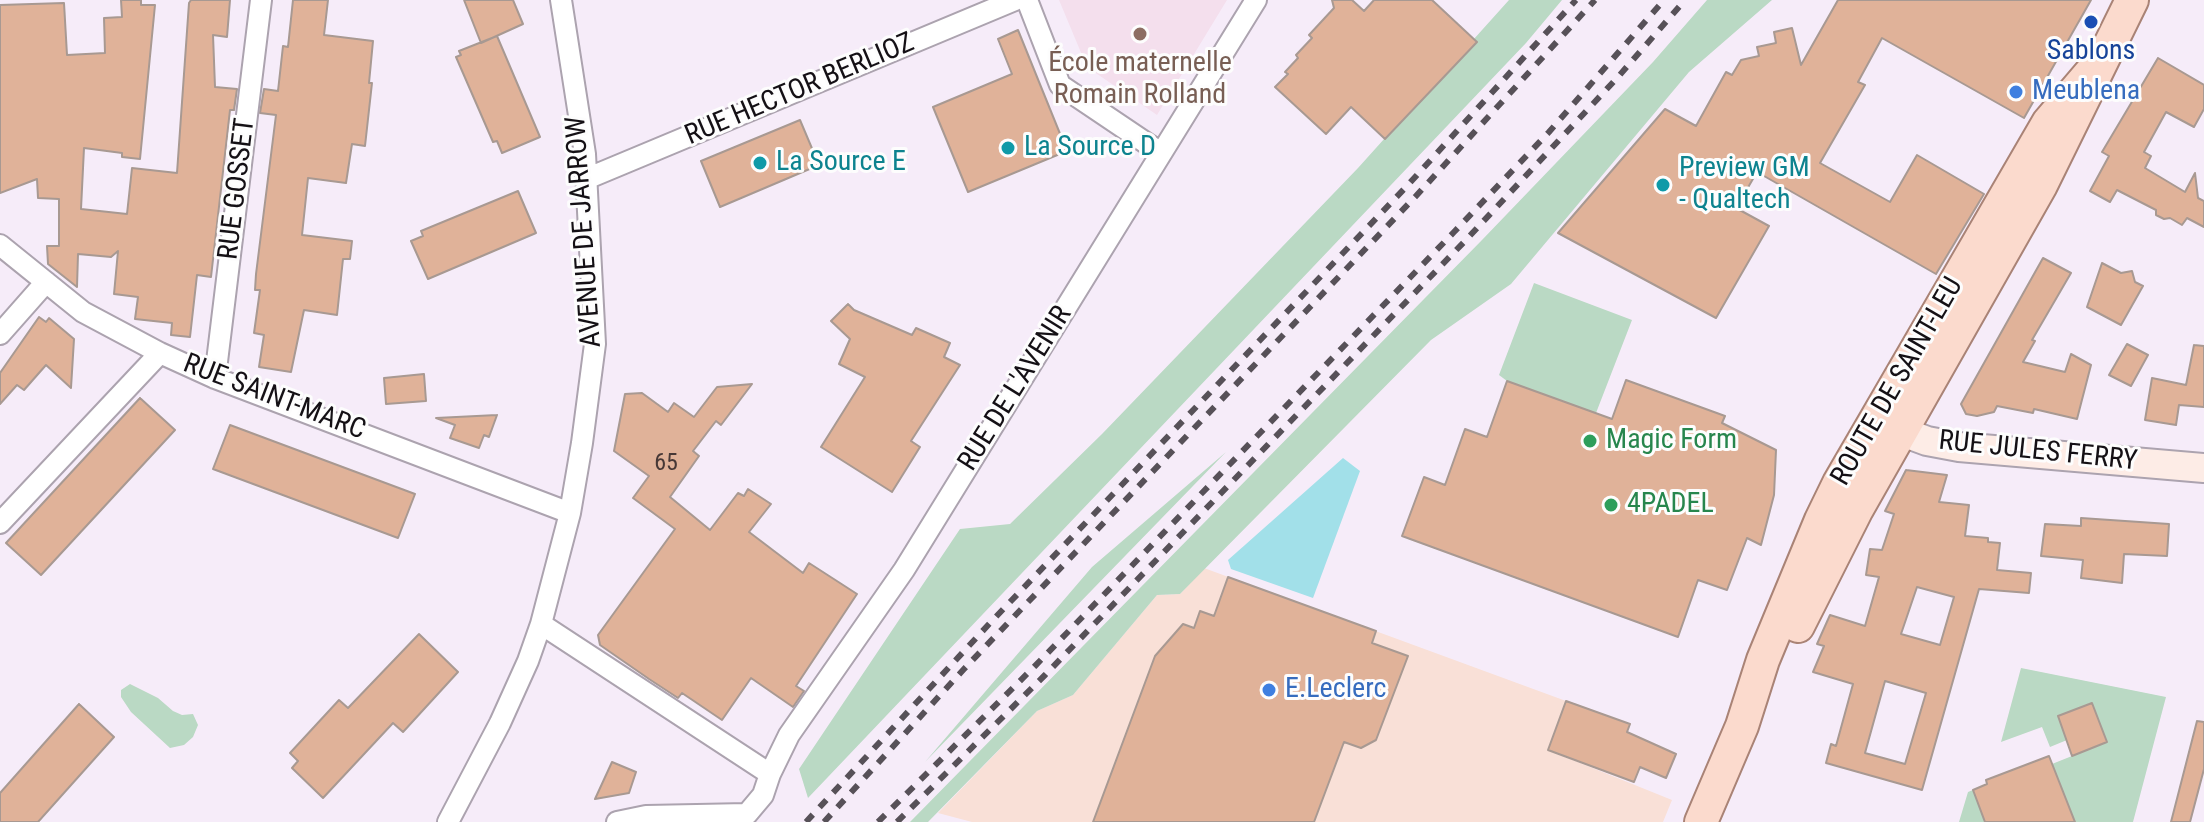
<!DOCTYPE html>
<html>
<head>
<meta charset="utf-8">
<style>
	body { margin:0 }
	canvas { display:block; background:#f6ecf9 }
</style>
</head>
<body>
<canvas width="2204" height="822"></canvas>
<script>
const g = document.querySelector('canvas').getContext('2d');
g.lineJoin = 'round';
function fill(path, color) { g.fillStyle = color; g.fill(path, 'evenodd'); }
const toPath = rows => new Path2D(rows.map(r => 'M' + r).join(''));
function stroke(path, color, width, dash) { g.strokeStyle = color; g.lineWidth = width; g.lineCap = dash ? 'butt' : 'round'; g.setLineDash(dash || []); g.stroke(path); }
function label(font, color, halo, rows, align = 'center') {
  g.font = font + ' "Roboto Condensed",sans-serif'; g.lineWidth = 6; g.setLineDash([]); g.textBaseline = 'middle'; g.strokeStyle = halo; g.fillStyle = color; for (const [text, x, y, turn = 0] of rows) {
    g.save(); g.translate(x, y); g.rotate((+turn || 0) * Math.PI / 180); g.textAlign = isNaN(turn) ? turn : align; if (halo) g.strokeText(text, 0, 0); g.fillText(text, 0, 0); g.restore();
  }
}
fill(toPath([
	[1204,568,1566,701,1548,750,1672,800,1663,822,972,822,938,813,1037,711,1073,695,1157,595,1180,594]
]), '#f9e0d7');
fill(toPath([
	[1059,0,1227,0,1157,115,1087,67]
]), '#f4dfed');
fill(toPath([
	[1509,0,1562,0,1526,43,808,798,799,769,960,529,1010,524,1102,434,1358,168],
	[1707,0,1772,0,1689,72,1511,284,1431,340,1180,594,1157,595,1073,695,1037,711,928,822,910,822,1482,240,1653,62],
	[1534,283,1632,320,1596,413,1507,381,1499,375],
	[1226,452,925,762,1092,567],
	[2021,668,2166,697,2133,822,2071,822,2052,764,2072,756,2067,740,2050,747,2042,727,2001,742],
	[130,684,158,698,173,711,182,715,193,714,198,725,193,737,184,745,170,748,131,712,121,697,121,690],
	[1973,790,1985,822,1959,822,1968,792]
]), '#bad9c4');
fill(toPath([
	[1343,458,1360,471,1313,598,1231,569,1228,560]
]), '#a2e0e9');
const building = toPath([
	[121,0,141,0,141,5,155,5,140,159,122,157,122,153,84,148,81,209,127,214,132,168,177,173,189,3,191,0,230,0,227,37,213,35,215,87,237,89,234,110,230,110,211,277,197,275,190,337,171,335,172,323,135,319,138,297,114,294,118,251,111,257,78,254,77,287,48,264,47,246,59,246,59,199,38,198,37,179,0,193,0,5,64,3,67,55,105,53,104,18,122,17,121,0],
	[293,0,328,0,324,35,373,41,369,83,372,83,365,146,352,144,346,183,308,178,302,235,352,241,350,259,343,259,337,315,304,310,291,372,259,367,264,335,254,333,260,290,255,290,256,274,276,115,260,113,264,89,278,91,283,46,288,47,293,0],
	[464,0,513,0,523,24,481,43,464,0],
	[1332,0,1352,0,1364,11,1374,0,1432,0,1477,42,1385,139,1351,107,1326,134,1275,87,1288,74,1285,72,1298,58,1296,55,1312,38,1309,35,1334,8,1332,0],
	[1838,0,2091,0,2024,118,1882,38,1858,82,1865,85,1820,163,1890,202,1917,155,1984,194,1936,274,1757,172,1736,208,1769,226,1716,318,1558,233,1665,109,1696,126,1726,72,1732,75,1741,60,1759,56,1757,47,1776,43,1774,32,1792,28,1801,65,1838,0],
	[1018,30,1067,151,968,192,933,107,1012,74,998,39,1018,30],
	[497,36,540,137,502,153,497,141,493,142,456,57,461,55,459,51,497,36],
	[2158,58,2204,85,2204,109,2194,127,2166,112,2144,152,2151,156,2145,168,2185,192,2195,173,2198,198,2204,201,2204,227,2187,218,2182,225,2170,218,2164,219,2156,215,2156,210,2117,190,2110,202,2090,191,2109,156,2102,152,2158,58],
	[800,120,819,165,720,207,701,161,800,120],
	[518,191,536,233,428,279,411,241,423,236,421,231,518,191],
	[2043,258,2071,273,2032,340,2035,341,2023,362,2065,372,2071,354,2091,365,2077,419,2034,409,2033,413,1997,406,1994,412,1977,416,1966,414,1961,404,2043,258],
	[2102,263,2121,273,2132,271,2135,282,2143,286,2121,325,2087,307,2102,263],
	[848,304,854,310,912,335,916,328,950,343,944,357,960,365,911,441,920,447,892,492,821,447,865,377,839,364,850,339,831,321,848,304],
	[39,317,46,322,49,318,74,339,71,388,46,365,24,390,17,385,0,404,0,373,39,317],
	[2127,344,2148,355,2131,386,2109,375,2127,344],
	[2194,345,2204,346,2204,407,2179,405,2176,425,2145,420,2152,378,2186,385,2194,345],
	[424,374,426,401,386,404,384,378,424,374],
	[1626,380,1725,416,1722,423,1776,450,1774,495,1761,545,1747,538,1727,590,1698,580,1678,637,1402,536,1424,477,1445,485,1465,429,1487,437,1507,381,1612,419,1626,380],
	[752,384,721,425,716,421,693,451,699,456,670,497,710,530,738,493,744,496,748,489,771,504,749,532,803,573,809,563,857,594,796,686,804,691,793,707,751,678,722,720,682,693,678,698,649,679,600,645,598,635,675,529,633,498,649,476,614,451,625,394,642,393,668,412,674,403,694,417,717,387,752,384],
	[140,398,175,430,41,575,6,543,140,398],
	[497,415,489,437,484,435,479,448,450,438,455,425,436,418,497,415],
	[230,425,415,494,398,538,213,469,230,425],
	[1906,470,1947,475,1939,502,1969,505,1965,536,1988,538,1988,542,2000,543,1997,570,2031,573,2029,593,1979,589,1922,790,1826,763,1831,744,1836,746,1853,684,1813,672,1824,646,1817,644,1830,615,1865,626,1879,577,1866,575,1870,549,1882,550,1894,514,1885,511,1906,470],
	[1917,587,1954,597,1940,645,1901,634,1917,587],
	[1885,681,1926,693,1905,764,1865,753,1885,681],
	[2081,518,2169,524,2167,556,2124,554,2122,583,2081,578,2083,560,2041,556,2045,524,2081,526,2081,518],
	[1228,577,1376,631,1372,643,1408,656,1376,740,1361,748,1344,742,1314,822,1093,822,1155,656,1183,624,1194,628,1200,611,1214,616,1228,577],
	[419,634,458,672,403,732,393,723,323,798,292,768,298,761,290,753,339,700,348,708,419,634],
	[1566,701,1630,724,1627,732,1676,754,1666,778,1640,767,1634,782,1548,750,1566,701],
	[2092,703,2107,742,2072,756,2058,716,2092,703],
	[79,704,114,737,38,822,0,822,0,793,79,704],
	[2197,721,2204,722,2204,769,2190,822,2171,822,2197,721],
	[2049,756,2075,822,1985,822,1973,790,1987,784,1986,780,2049,756],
	[612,762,636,772,629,793,595,799,612,762]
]);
fill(building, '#e0b299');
stroke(building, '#a89992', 2);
const street = toPath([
	[1027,0,1060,85,1161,153],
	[586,179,1015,0],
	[0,245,83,312,160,353,215,378,570,513],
	[0,334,46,282],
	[215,378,261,0],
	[0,523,160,353],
	[541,624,770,774],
	[448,822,500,723,528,661,541,624,570,513,582,443,595,344,585,154,561,0],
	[617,822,646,816,747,814,763,795,770,774,789,735,904,570,1256,0]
]);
const secondary = toPath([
	[1881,424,1927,441,1959,447,2204,468]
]);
const primary = toPath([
	[1798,626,1857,509,2041,185,2132,0],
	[1701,822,1742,726,1763,660,1821,520,1839,483,2048,123,2100,62]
]);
stroke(street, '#aca3af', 24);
stroke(secondary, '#aca3af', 32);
stroke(primary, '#a98376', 36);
stroke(street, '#fff', 20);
stroke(secondary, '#fdece6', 28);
stroke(primary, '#fbdacd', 32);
stroke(toPath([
	[806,822,990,623,1407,186,1576,0],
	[824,822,964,669,1416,196,1595,0],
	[878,822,1035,666,1454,232,1549,132,1664,0],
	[897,822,1045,675,1464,242,1618,77,1685,0]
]), '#575158', 6, [10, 10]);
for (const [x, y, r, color] of [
	[2091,22,8,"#1a4fb4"],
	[1140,34,8,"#8d6e63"],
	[2016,92,8,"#3f7fe0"],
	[1008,148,8,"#0f9aa8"],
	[760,163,8,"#0f9aa8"],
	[1663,185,8,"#0f9aa8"],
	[1590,441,8,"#2e9e5b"],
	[1611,505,8,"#2e9e5b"],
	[1269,690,8,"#3f7fe0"]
]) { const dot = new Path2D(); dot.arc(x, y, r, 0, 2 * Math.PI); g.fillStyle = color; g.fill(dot); stroke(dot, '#fdfdfd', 3); }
label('24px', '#473836', null, [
	["65",666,464]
]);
label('28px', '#164399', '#fdfdfd', [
	["Sablons",2091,52]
]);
label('28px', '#785e54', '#fdfdfd', [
	["École maternelle",1140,64],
	["Romain Rolland",1140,96]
]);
label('28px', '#141015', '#fdfdfd', [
	["RUE HECTOR BERLIOZ",800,90,-23],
	["RUE GOSSET",238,189,-83],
	["AVENUE DE JARROW",585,232,-94],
	["ROUTE DE SAINT-LEU",1898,382,-60],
	["RUE DE L'AVENIR",1016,389,-58],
	["RUE SAINT-MARC",274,398,21],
	["RUE JULES FERRY",2038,452,6]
]);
label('28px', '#366cbe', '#fdfdfd', [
	["Meublena",2032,92],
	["E.Leclerc",1285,690]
], 'left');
label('28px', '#0d838f', '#fdfdfd', [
	["La Source D",1024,148],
	["La Source E",776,163],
	["Preview GM",1679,169],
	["- Qualtech",1679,201]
], 'left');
label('28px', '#27864d', '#fdfdfd', [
	["Magic Form",1606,441],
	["4PADEL",1627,505]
], 'left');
</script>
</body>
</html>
